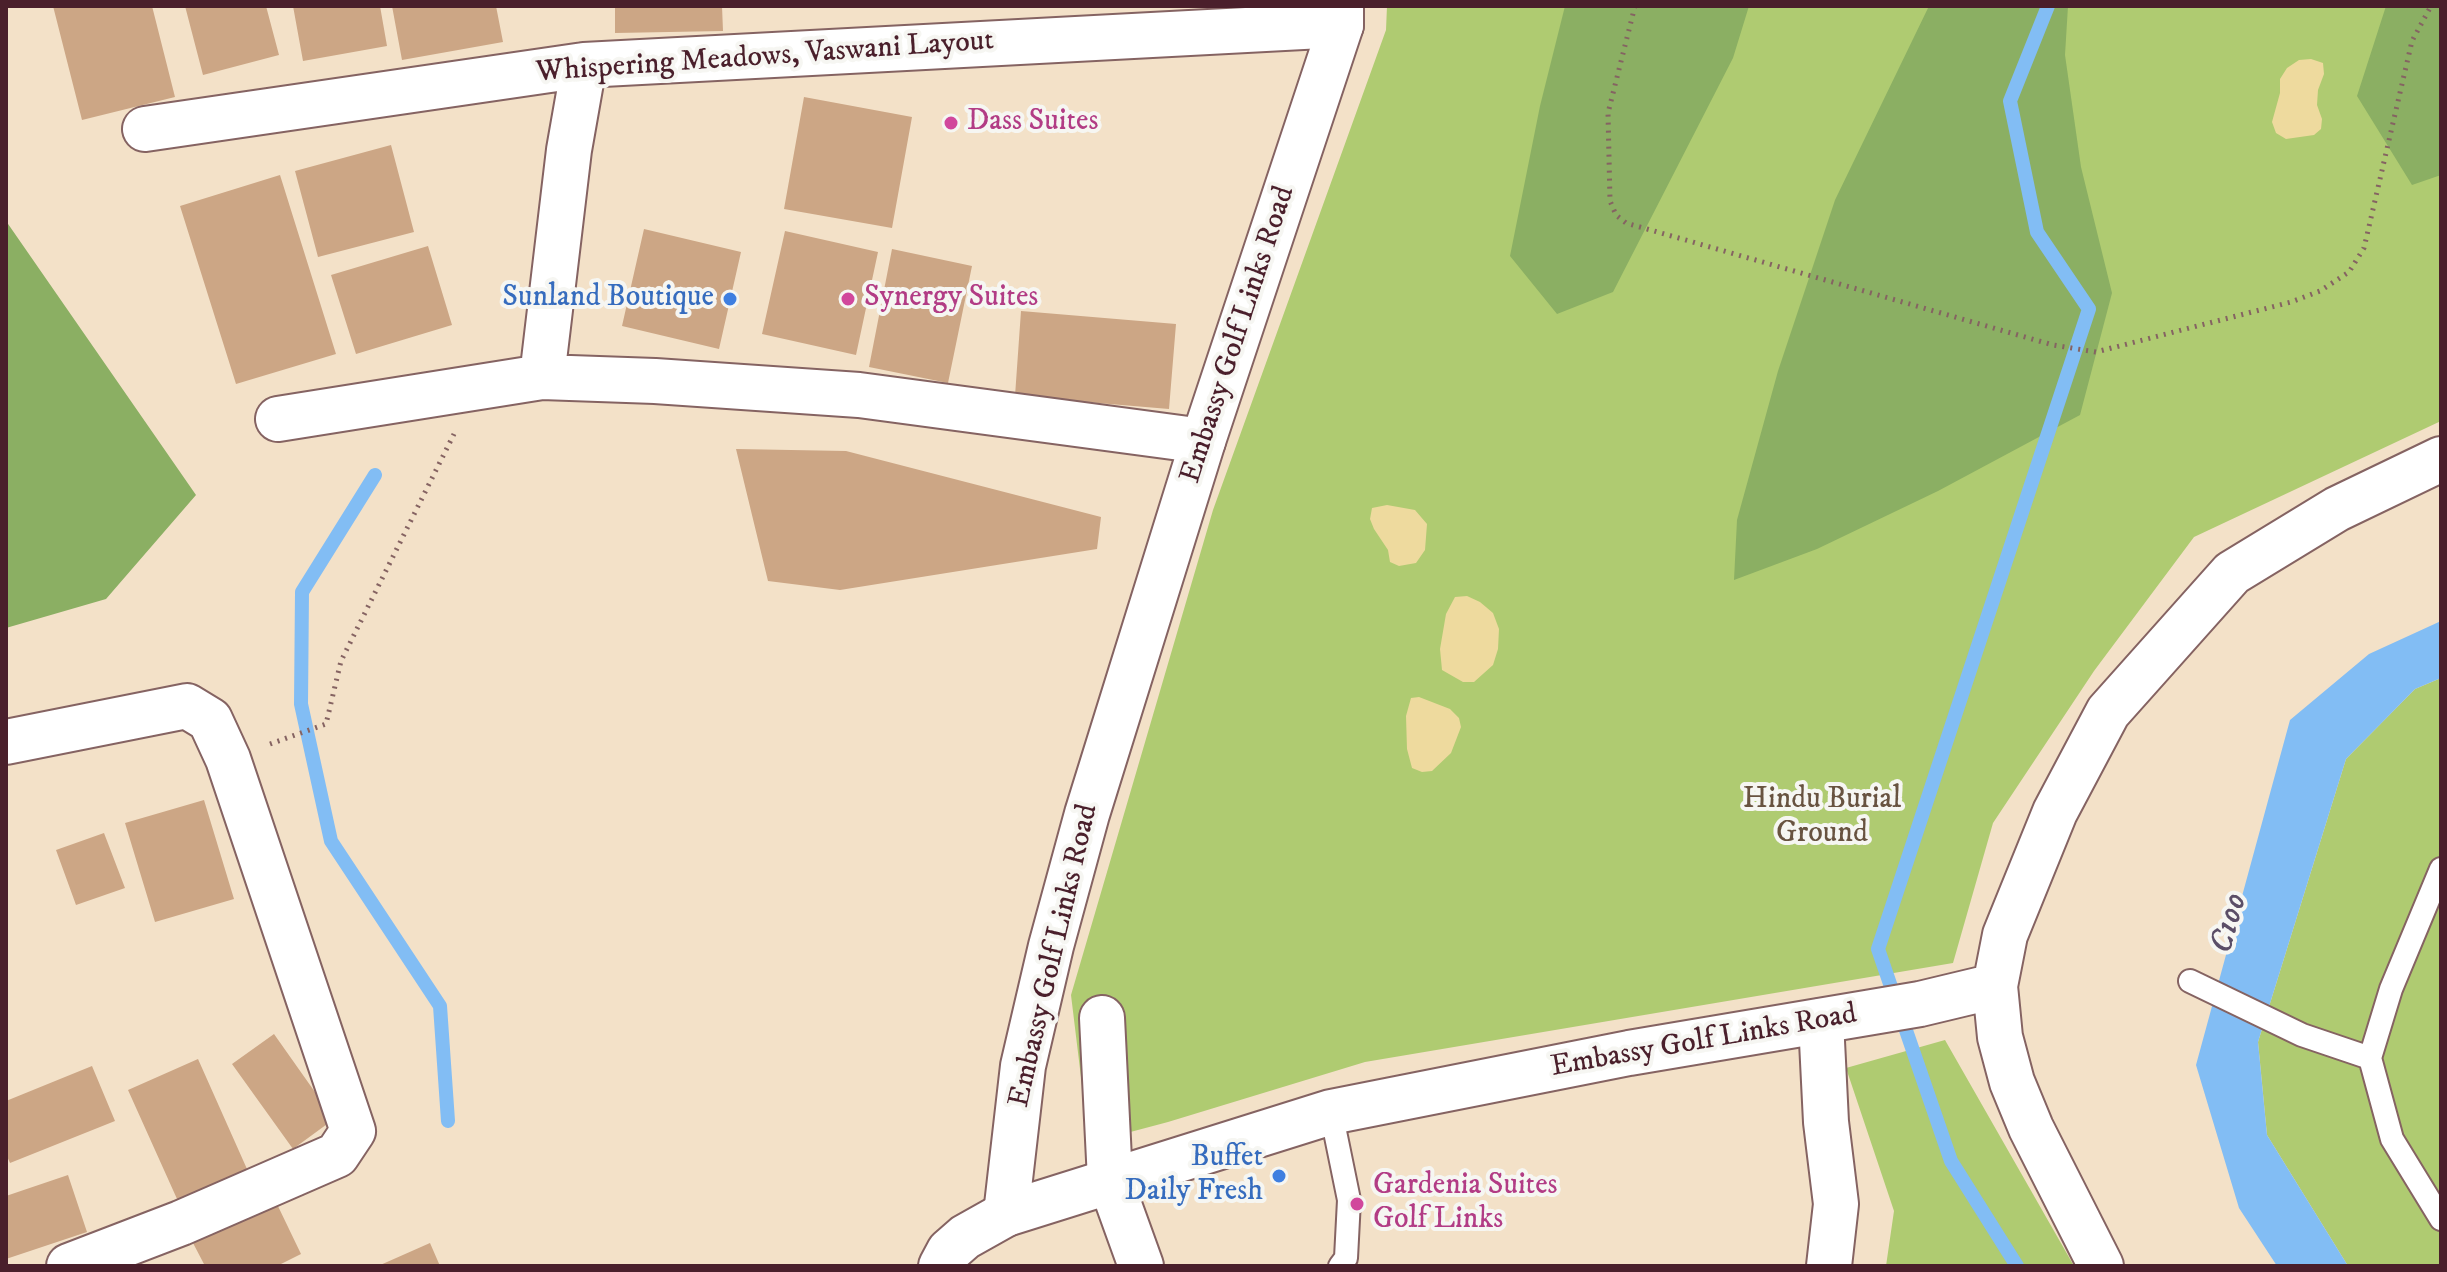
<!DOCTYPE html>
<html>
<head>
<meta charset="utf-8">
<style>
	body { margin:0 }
	#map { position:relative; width:2447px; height:1272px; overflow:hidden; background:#f3e1c8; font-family:"IM FELL DW Pica",serif }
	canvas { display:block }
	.frame { position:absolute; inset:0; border:8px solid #4a1f2b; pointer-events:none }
</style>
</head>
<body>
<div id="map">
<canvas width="2447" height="1272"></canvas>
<div class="frame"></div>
</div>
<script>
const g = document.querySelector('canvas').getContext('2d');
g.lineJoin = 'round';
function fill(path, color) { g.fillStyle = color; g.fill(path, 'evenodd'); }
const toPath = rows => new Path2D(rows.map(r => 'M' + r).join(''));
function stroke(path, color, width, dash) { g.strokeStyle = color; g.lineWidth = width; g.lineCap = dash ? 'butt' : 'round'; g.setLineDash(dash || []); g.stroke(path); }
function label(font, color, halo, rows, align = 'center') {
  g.font = font + ' "IM FELL DW Pica",serif'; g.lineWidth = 8; g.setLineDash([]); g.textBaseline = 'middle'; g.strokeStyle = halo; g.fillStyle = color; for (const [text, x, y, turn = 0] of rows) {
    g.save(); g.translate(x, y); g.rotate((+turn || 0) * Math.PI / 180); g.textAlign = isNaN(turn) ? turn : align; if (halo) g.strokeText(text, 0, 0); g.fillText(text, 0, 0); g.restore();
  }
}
fill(toPath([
	[1387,6,2441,6,2441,421,2194,537,2094,671,1993,823,1953,963,1365,1062,1168,1122,1089,1143,1071,995,1213,510,1386,30],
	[2441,678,2441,1266,2348,1266,2267,1135,2258,1042,2346,759,2415,689],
	[1945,1040,2074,1266,1886,1266,1894,1211,1846,1068]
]), '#afcb71');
fill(toPath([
	[1565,6,1749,6,1733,58,1613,292,1557,314,1510,256,1540,106],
	[1929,6,2068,6,2065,55,2081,167,2112,293,2080,415,1938,491,1817,549,1734,580,1737,520,1778,371,1835,200],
	[2386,6,2441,6,2441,175,2412,185,2357,96],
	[6,221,196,495,106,599,6,628]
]), '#8baf63');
fill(toPath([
	[2311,59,2323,63,2324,74,2318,90,2317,105,2322,119,2321,129,2314,135,2286,139,2276,133,2272,122,2280,93,2280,79,2287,68,2299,60],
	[1387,505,1415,510,1427,524,1425,550,1416,563,1399,566,1390,562,1388,550,1374,529,1370,519,1372,508],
	[1467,596,1480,602,1493,613,1499,629,1498,649,1493,665,1474,682,1463,682,1442,670,1440,649,1446,614,1455,597],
	[1419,697,1450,709,1459,718,1461,727,1451,753,1432,771,1422,772,1412,768,1407,749,1406,716,1411,698]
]), '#eeda9e');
fill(toPath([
	[2441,621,2441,678,2415,689,2346,759,2258,1042,2267,1135,2348,1266,2277,1266,2239,1208,2196,1065,2290,720,2369,654]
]), '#82bdf4');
stroke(toPath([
	[375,475,302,592,301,704,331,841,440,1006,448,1121],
	[2017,1266,1951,1161,1878,949,2089,309,2037,232,2010,101,2048,6]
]), '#82bdf4', 14);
fill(toPath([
	[53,6,152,6,175,97,82,120],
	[185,6,266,6,279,55,203,75],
	[293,6,380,6,387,46,303,61],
	[392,6,496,6,503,42,402,60],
	[615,6,722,6,723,31,615,33],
	[804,97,912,117,892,228,784,209],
	[391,145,414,232,318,257,295,171],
	[280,175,336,354,236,384,180,206],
	[644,229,741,252,719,349,622,326],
	[785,231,878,252,856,355,762,334],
	[428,246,452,325,356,354,331,275],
	[892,249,972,266,948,383,869,367],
	[1021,311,1176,324,1169,409,1015,396],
	[736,449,846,451,1101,517,1097,549,840,590,768,581],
	[204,800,234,899,155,922,125,823],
	[104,833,125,888,76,905,56,850],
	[274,1034,334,1119,293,1149,232,1064],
	[198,1059,251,1178,182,1210,128,1090],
	[92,1066,115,1121,10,1163,6,1154,6,1101],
	[68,1175,87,1232,6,1259,6,1196],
	[276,1202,301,1254,277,1266,205,1266,193,1243],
	[430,1243,440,1266,378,1266]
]), '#cca685');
const lane = toPath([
	[2441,869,2391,989,2370,1058,2392,1139,2441,1219],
	[2190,981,2302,1035,2370,1058],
	[1331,1112,1349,1200,1346,1258,1340,1266]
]);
const street = toPath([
	[145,129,584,65,1341,25],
	[542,377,569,150,584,65],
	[278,419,542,377,655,381,859,395,1203,441],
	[6,742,187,706,210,720,228,759,353,1131,337,1155,181,1223,69,1266],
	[1102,1018,1110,1180,1141,1266],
	[1821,1021,1826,1122,1836,1204,1829,1266],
	[941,1266,949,1251,965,1237,1006,1214]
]);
const secondary = toPath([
	[1341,6,1341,25,1203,441,1087,814,1051,946,1023,1066,1006,1214,1331,1112,1629,1053,1920,1004,1995,986],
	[2101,1266,2031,1128,2012,1082,2000,1037,1995,986,2005,935,2055,812,2108,712,2232,573,2337,509,2441,459]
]);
stroke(lane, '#856362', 26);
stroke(street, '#856362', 48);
stroke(secondary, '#856362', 48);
stroke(toPath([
	[1635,6,1608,113,1610,201,1616,215,1626,223,2053,345,2096,352,2291,302,2320,291,2349,272,2364,248,2412,41,2431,6],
	[270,744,326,724,341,661,454,434]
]), '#856362', 5, [2, 6]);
stroke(lane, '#fff', 22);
stroke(street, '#fff', 44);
stroke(secondary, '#fff', 44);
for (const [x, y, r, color] of [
	[951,123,8,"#d1479c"],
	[730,299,8,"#3f7fe0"],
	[848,299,8,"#d1479c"],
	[1279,1176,8,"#3f7fe0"],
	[1357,1204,8,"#d1479c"]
]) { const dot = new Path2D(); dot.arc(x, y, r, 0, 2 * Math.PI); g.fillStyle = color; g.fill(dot); stroke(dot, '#f6f6f2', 3); }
label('30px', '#4a1f2b', '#f6f6f2', [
	["Whispering Meadows, Vaswani Layout",765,58,-4],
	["Embassy Golf Links Road",1239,335,-72],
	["Embassy Golf Links Road",1055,956,-77],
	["Embassy Golf Links Road",1704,1042,-10]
]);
label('30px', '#b23c85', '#f6f6f2', [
	["Dass Suites",967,123],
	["Synergy Suites",864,299],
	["Gardenia Suites",1373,1187],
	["Golf Links",1373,1221]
], 'left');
label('30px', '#366cbe', '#f6f6f2', [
	["Sunland Boutique",714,299],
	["Buffet",1263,1159],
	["Daily Fresh",1263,1193]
], 'right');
label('30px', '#685340', '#f6f6f2', [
	["Hindu Burial",1822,801],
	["Ground",1822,835]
]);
label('italic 32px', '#5b4e67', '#f6f6f2', [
	["C100",2231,924,-74]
]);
</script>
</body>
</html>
